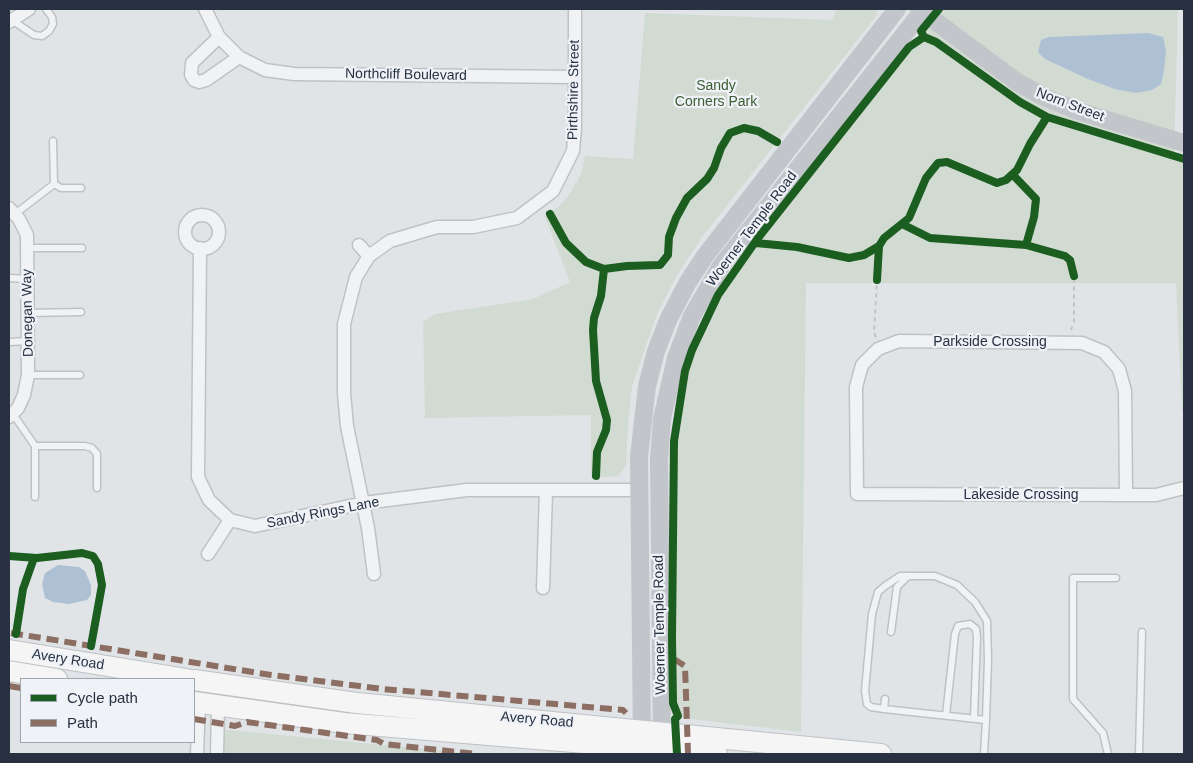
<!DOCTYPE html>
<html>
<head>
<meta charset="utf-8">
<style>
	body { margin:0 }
	#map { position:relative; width:1193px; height:763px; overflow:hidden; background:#e1e4e7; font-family:Helvetica,sans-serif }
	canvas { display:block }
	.frame { position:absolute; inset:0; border:10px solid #273142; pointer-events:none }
	.legend { position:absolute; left:20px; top:678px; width:175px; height:65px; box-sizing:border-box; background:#eff2f7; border:1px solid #9fa5af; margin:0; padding:6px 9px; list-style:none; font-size:15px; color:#273142 }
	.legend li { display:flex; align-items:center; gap:10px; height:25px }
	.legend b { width:25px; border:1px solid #9fa5af }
</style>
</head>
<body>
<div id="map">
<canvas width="1193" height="763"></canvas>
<div class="frame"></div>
<ul class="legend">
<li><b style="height:6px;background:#1b5e20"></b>Cycle path</li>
<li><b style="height:6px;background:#8d6e63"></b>Path</li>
</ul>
</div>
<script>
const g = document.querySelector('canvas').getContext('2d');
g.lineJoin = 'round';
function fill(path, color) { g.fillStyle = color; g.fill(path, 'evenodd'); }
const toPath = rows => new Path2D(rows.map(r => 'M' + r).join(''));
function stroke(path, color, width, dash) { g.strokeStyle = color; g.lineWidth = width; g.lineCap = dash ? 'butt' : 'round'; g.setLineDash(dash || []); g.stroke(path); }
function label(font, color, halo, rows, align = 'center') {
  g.font = font + ' Helvetica,sans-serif'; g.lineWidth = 4.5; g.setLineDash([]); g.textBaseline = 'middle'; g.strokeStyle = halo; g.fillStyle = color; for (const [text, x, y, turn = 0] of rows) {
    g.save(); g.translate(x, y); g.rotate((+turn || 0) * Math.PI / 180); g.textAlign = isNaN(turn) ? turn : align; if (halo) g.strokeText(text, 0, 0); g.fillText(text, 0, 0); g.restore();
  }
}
fill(toPath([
	[837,9,877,9,877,15,702,237,677,275,657,314,632,386,628,423,626,465,618,476,591,478,591,415,425,418,423,322,435,314,533,299,570,282,545,217,558,207,570,194,581,174,585,156,633,159,645,13,832,20],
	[941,9,1178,9,1174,156,1184,159,1184,411,1182,411,1176,283,806,283,801,732,674,717,673,440,679,396,696,344,731,278,855,115],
	[218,729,476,754,216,754]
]), '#d2dbd2');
fill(toPath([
	[1148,33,1163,37,1166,51,1164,71,1161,84,1152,90,1136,93,1115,89,1088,79,1045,59,1038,52,1041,40,1049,37],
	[58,565,79,567,85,571,91,585,91,595,87,600,69,604,53,602,45,598,42,584,45,573]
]), '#adc0d4');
const lane = toPath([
	[13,21,34,35,42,36,49,31,53,24,52,17,46,9],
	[54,184,61,188,81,188],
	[15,214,54,184,53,141],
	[27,248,82,248],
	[9,278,27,279],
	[28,313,81,312],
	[9,342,28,341],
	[28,375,80,375],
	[13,414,35,446,85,446,92,448,97,454,97,488],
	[35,497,35,446],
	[891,632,897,587,908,576],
	[884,709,885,699],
	[946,715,955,634,958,626,970,624,976,629,977,637,974,718],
	[984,754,986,720,988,660,987,621,975,602,957,585,935,576,900,576,885,586,878,592,872,614,865,691,867,704,871,707,884,709,986,720],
	[1108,754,1103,733,1073,699,1073,578,1116,578],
	[1139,754,1142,632]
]);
const street = toPath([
	[205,9,219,37,239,57,265,70,294,74,575,77],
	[9,22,29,9],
	[219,37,192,63,191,75,194,80,199,82,206,80,239,57],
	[9,208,19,219,27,235,28,375,24,395,18,408,9,417],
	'185 232a17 17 0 1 1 34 0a17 17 0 1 1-34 0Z',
	[359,245,369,256],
	[200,248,198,477,209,500,230,520,255,526,364,503,467,490,639,490],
	[1126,495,1125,391,1119,369,1104,352,1082,343,899,341,878,349,862,365,856,387,857,494,1126,495,1156,495,1184,488],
	[208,554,230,520],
	[374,574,368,528,347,426,344,393,344,324,356,277,369,256,390,241,437,227,473,227,517,218,553,191,573,151,575,128,575,9],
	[543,588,546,490],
	[197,754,199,703],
	[217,754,218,706]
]);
const primary = toPath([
	[9,650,187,679],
	[9,671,57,679],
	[194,680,357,703,881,754],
	[194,702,344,723,717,754]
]);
stroke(lane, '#bfc2c5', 9);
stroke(street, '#bfc2c5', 15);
stroke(primary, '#bec1c5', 22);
stroke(toPath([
	[1071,330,1074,321,1074,276],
	[876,337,874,333,877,280]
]), '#c0c2c7', 2, [4, 4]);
stroke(lane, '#f1f2f3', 6);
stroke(street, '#f1f2f3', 12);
stroke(toPath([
	[919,9,1017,82,1046,98,1078,111,1184,143],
	[642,743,639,457,647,386,656,351,669,318,688,282,705,256,897,9],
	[662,745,659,459,662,419,676,358,692,316,721,266,924,9]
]), '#c2c5c9', 18);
stroke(primary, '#f5f5f6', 20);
stroke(toPath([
	[11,633,271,675,383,689,623,710,626,713],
	[674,659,685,666,688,754],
	[9,686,21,688],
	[194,719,235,726,247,722,377,740,384,744,476,754]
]), '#8d6e63', 6, [12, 6]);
stroke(toPath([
	[939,9,921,31,924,37,936,42,1020,102,1047,117,1184,159],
	[550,214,566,243,586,262,604,269,627,266,660,265,668,255,669,237,676,218,687,198,707,179,714,168,721,148,730,133,744,128,758,131,777,142],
	[902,224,930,238,1026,245,1034,217,1036,199,1014,176],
	[756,243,797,247,849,258,864,255,879,246],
	[1026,245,1065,256,1070,260,1074,276],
	[877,280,879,246,884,238,909,218,926,178,938,163,947,162,997,183,1006,180,1017,170,1030,144,1047,117],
	[596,476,597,452,606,430,607,420,596,381,593,330,594,318,601,296,604,269],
	[9,556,37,558,82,553,93,556,98,564,102,585,91,646],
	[16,634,23,589,34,558],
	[677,754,675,719,678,716,673,703,672,637,674,441,685,371,692,350,718,295,758,238,909,47,924,37]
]), '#1b5e20', 8);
label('14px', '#273142', '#eff2f7', [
	["Northcliff Boulevard",406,75,1],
	["Pirthshire Street",574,90,-89],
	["Norn Street",1070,105,21],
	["Woerner Temple Road",752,229,-53],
	["Donegan Way",28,313,-91],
	["Parkside Crossing",990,342],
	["Lakeside Crossing",1021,495],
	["Sandy Rings Lane",323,513,-11],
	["Woerner Temple Road",660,625,-91],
	["Avery Road",68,660,9],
	["Avery Road",537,720,5]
]);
label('14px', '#3c5e33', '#eff2f7', [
	["Sandy",716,86],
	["Corners Park",716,102]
]);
</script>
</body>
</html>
